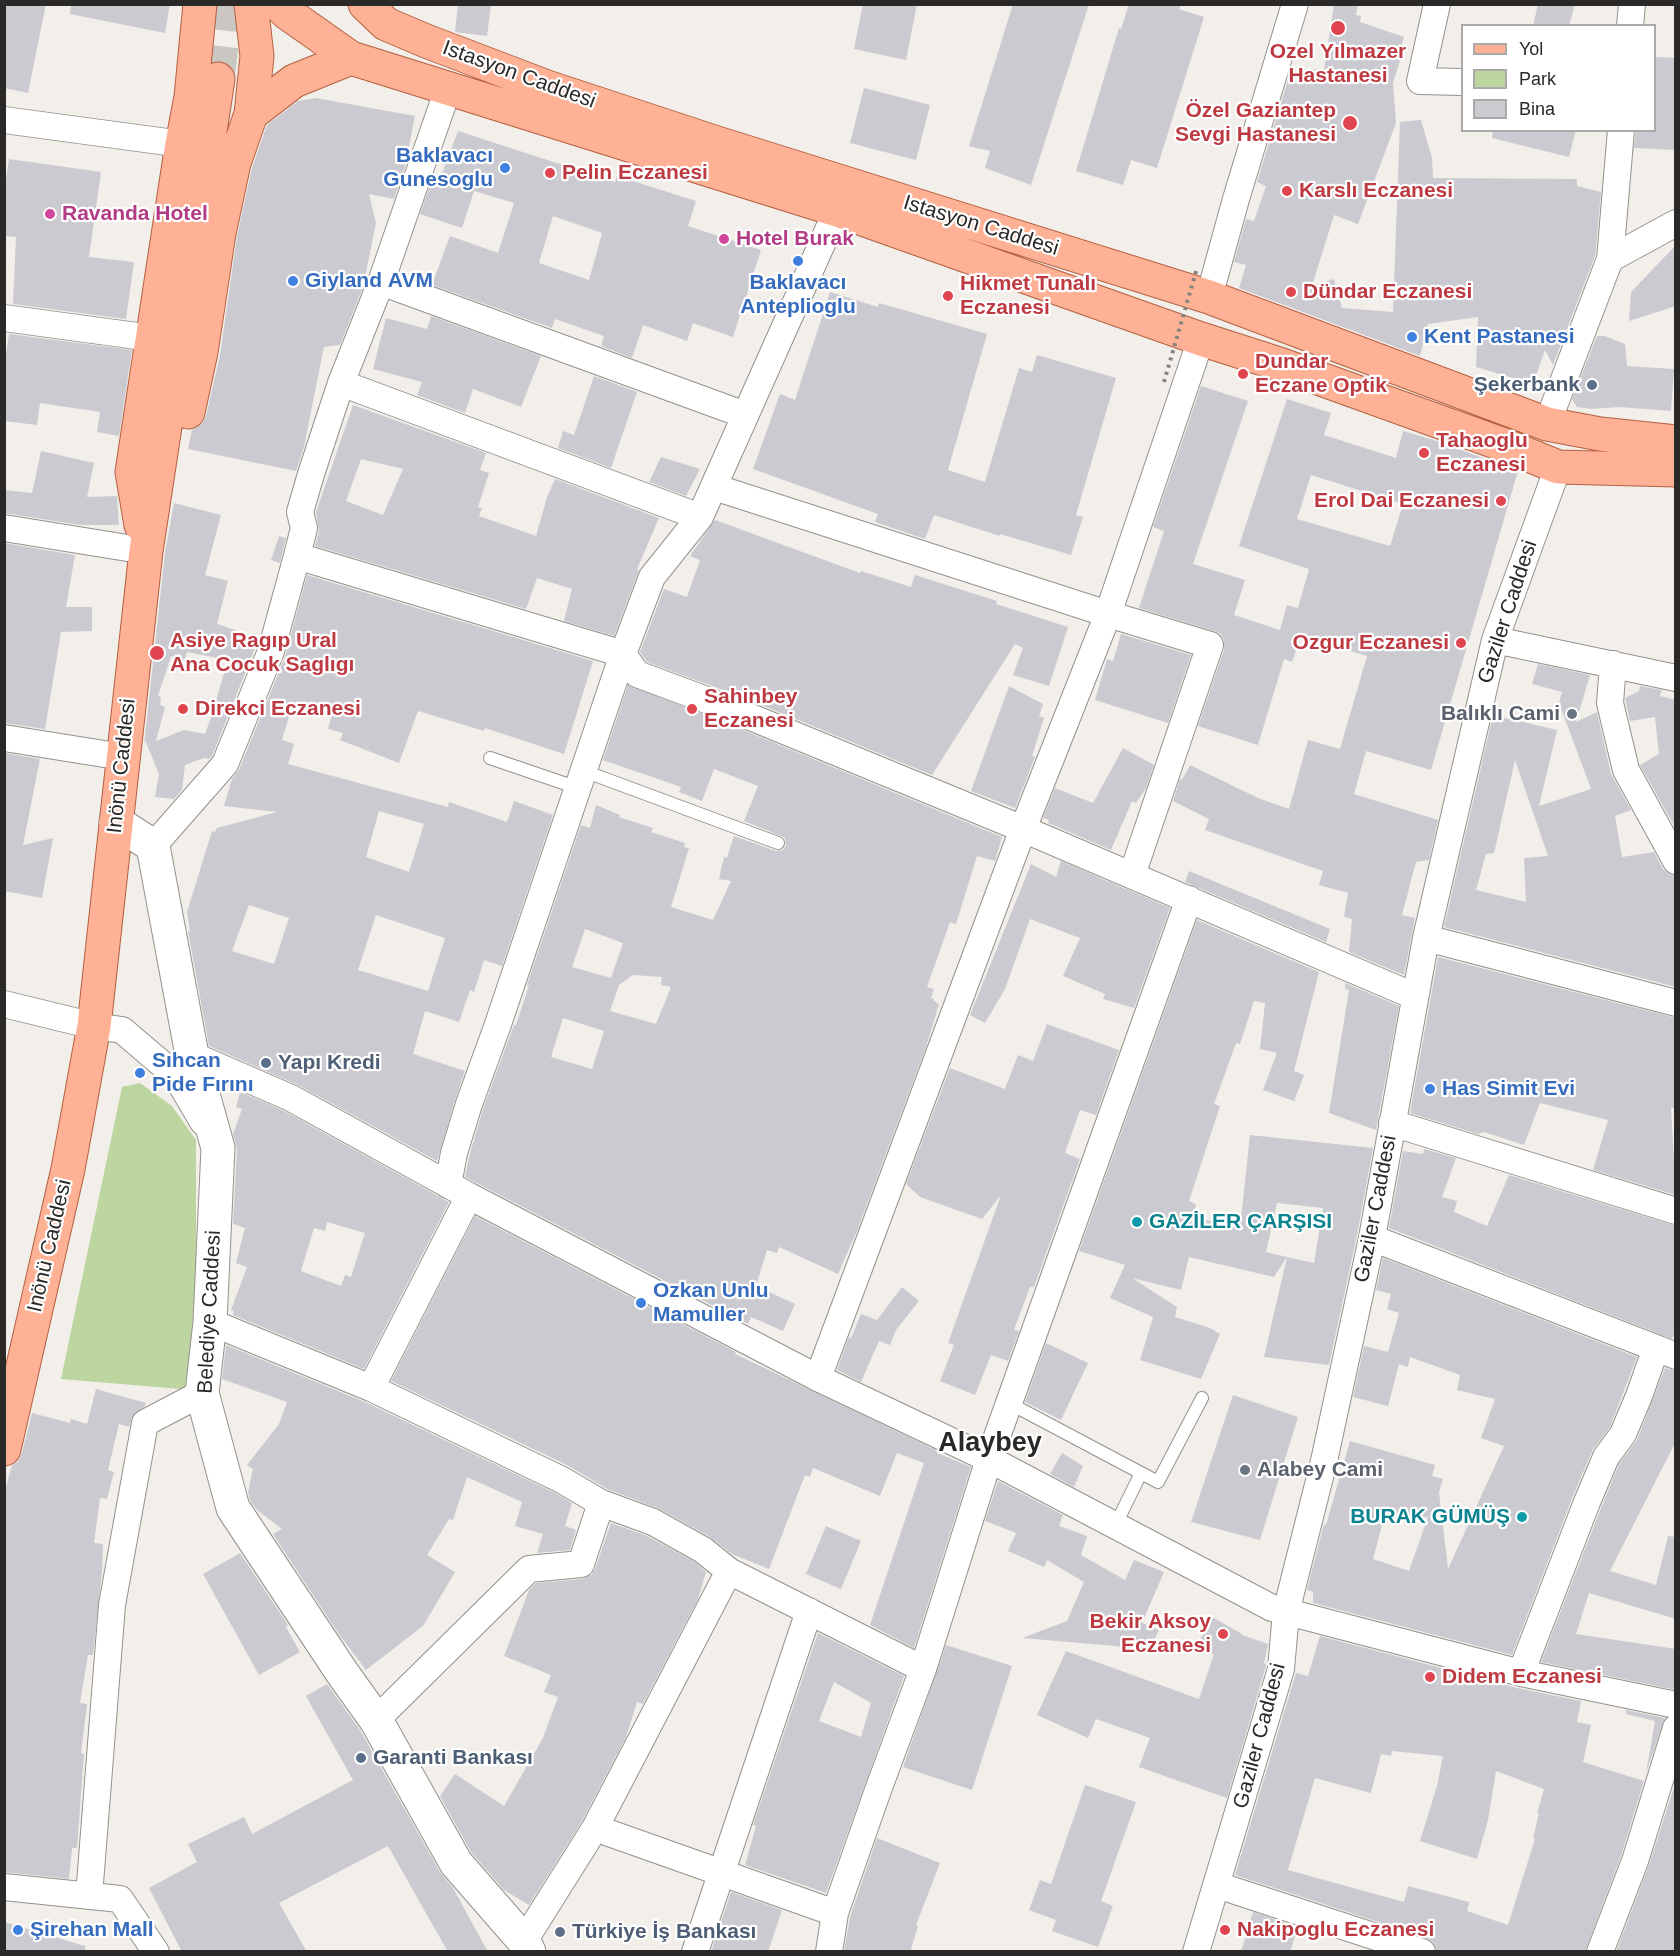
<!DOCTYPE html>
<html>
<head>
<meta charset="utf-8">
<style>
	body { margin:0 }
	#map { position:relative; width:1680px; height:1956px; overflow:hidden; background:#f2eee9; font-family:Arial,sans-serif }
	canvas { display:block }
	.frame { position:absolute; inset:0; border:6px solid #2b2927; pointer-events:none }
	.legend { position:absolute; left:1461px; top:24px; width:195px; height:108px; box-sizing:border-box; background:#fff; border:2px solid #aaa9a9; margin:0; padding:8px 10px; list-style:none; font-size:18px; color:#2b2927 }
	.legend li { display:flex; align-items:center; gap:12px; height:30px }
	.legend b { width:30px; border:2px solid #aaa9a9 }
</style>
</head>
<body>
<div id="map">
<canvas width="1680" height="1956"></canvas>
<div class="frame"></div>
<ul class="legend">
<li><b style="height:8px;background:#feb195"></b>Yol</li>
<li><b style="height:16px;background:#bdd59f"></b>Park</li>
<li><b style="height:16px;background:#cacad0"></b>Bina</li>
</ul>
</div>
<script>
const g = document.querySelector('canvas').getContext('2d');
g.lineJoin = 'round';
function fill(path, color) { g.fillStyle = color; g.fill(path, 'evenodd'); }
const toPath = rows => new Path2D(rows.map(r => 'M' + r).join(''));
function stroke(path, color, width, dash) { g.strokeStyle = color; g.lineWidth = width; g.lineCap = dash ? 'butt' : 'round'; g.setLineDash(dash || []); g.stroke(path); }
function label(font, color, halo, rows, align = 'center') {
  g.font = font + ' Arial,sans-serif'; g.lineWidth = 4.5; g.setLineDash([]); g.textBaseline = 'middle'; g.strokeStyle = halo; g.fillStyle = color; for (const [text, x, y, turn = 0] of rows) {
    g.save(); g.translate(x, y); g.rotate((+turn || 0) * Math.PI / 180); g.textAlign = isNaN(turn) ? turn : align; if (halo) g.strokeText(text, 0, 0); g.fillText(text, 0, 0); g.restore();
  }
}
fill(toPath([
	[140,1083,172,1106,196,1140,196,1349,193,1390,61,1379,122,1087]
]), '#bdd59f');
fill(toPath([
	[4,4,46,4,28,93,4,88],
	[71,4,170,4,165,33,70,14],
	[458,4,491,4,487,36,455,32],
	[863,4,917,4,906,60,854,49],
	[1013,4,1089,4,1031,185,985,168,990,151,969,146],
	[1129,4,1181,4,1179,9,1204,17,1157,168,1131,160,1123,185,1076,171,1119,28,1121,29],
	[1334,4,1358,4,1356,15,1361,16,1360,22,1404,37,1399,53,1402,54,1393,83,1396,123,1358,224,1334,215,1312,286,1334,279,1342,308,1393,312,1400,122,1421,120,1432,158,1433,178,1577,179,1577,186,1601,192,1595,256,1553,365,1545,350,1533,384,1476,367,1478,317,1428,324,1420,356,1239,288,1246,265,1234,262,1246,219,1254,221,1266,186,1257,182,1288,80,1298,84,1304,69,1324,70],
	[1538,4,1575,4,1569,26,1533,26],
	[1654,57,1676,58,1676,150,1634,148,1636,130,1654,130],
	[864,88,930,105,916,160,850,143],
	[316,98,415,116,405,167,394,199,369,194,376,223,363,287,340,345,324,347,304,447,296,471,188,449,192,430,201,425,206,416,220,355,237,236,252,168,267,125,298,101],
	[1493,130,1576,130,1569,157,1492,138],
	[458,131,615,182,617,176,696,201,688,226,761,250,733,337,693,323,687,341,643,325,632,358,601,346,604,336,555,319,552,328,432,285,450,236,498,253,514,203,474,191,462,228,420,214,433,177,440,179],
	[553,216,602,233,589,280,539,263],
	[9,159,101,172,89,257,134,262,126,319,13,304,16,237,4,236,4,193],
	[1676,245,1676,306,1629,321,1631,292],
	[830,292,878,307,879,303,987,334,948,470,985,482,1019,368,1032,372,1037,355,1116,378,1076,515,1083,517,1071,555,1000,534,1000,536,934,515,925,539,875,522,878,514,753,469,780,394,795,400],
	[431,316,541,356,521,407,473,389,465,413,417,395,422,382,373,369,386,318,427,329],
	[9,334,132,350,119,436,97,432,100,412,40,403,37,425,4,421,4,367],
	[1597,336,1605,336,1625,344,1627,366,1674,369,1671,411,1619,407,1592,409,1577,407,1572,399],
	[594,376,637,392,611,468,558,448,563,431,574,435],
	[1201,386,1248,401,1193,564,1245,580,1234,615,1280,630,1287,605,1298,608,1309,569,1239,546,1287,399,1331,413,1324,435,1396,458,1403,431,1437,441,1518,471,1431,770,1366,751,1354,794,1438,820,1429,860,1416,862,1402,915,1415,918,1404,975,1349,952,1352,919,1344,917,1348,893,1319,885,1323,871,1205,830,1209,819,1173,801,1180,779,1182,780,1190,765,1258,798,1289,809,1308,740,1340,749,1367,656,1301,636,1292,662,1284,659,1258,745,1198,726,1224,650,1224,641,1221,634,1214,631,1139,608,1164,531,1153,527],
	[1311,475,1403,504,1390,546,1297,519],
	[353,405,486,453,480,470,489,473,478,507,482,508,479,516,536,536,547,497,555,479,659,518,637,569,639,570,614,636,564,621,572,589,537,578,526,609,315,546,319,531,316,512],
	[361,459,403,469,383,515,346,501],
	[41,451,94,463,87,497,117,496,119,525,81,525,4,513,4,490,32,493],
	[661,457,700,469,686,496,649,482],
	[174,503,221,515,205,575,228,581,217,624,259,638,212,756,209,759,204,758,185,765,182,790,174,799,155,797,159,774,145,740,144,745,165,553],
	[187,652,228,660,210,720,205,734,184,730,156,741,165,707,160,705,161,697,158,696,171,656,185,660],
	[715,520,860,573,861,571,911,587,915,575,997,601,996,604,1068,627,1049,686,1013,675,1023,648,1015,644,932,775,742,697,647,662,640,652,664,589,687,597,700,560,690,556],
	[279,536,286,538,280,563,271,560],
	[4,543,75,555,66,607,92,607,92,631,61,632,45,729,4,723],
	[307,575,593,661,564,754,485,728,484,731,418,711,399,763,340,740,343,733,328,729,332,715,293,703,282,740,294,744,288,764,448,807,449,802,507,822,514,801,553,815,502,966,484,960,474,992,470,990,459,1022,425,1011,413,1054,465,1071,455,1100,437,1161,298,1085,209,1046,188,931,190,932,187,912,212,831,215,832,217,828,277,812,224,806,232,779,239,770,285,657],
	[379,811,424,824,409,872,366,857],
	[249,905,289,918,274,964,232,951],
	[376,915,445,938,428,991,358,970],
	[1121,634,1191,655,1168,723,1095,700,1107,659,1113,661],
	[1538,664,1590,675,1576,722,1597,712,1611,774,1631,810,1615,816,1622,857,1654,852,1663,869,1669,874,1676,876,1676,987,1444,927,1493,715,1557,730,1539,806,1591,789,1559,703,1562,692,1532,684],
	[1515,760,1548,856,1524,858,1526,902,1476,890,1486,854,1494,853],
	[628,685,731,725,1002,837,995,861,977,856,956,924,950,922,927,987,934,989,931,998,934,999,934,1001,939,1004,926,1047,857,1231,838,1274,779,1247,777,1253,767,1250,756,1286,795,1304,783,1331,751,1317,748,1324,465,1177,469,1157,483,1109,514,1025,516,1025,529,985,527,985,581,825,590,828,596,805,620,815,619,817,653,828,651,832,685,843,684,847,689,848,671,907,713,920,731,881,719,879,724,857,727,858,734,836,776,851,783,850,786,845,785,838,781,836,744,821,758,786,714,769,702,801,679,792,681,787,603,760],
	[585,929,623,943,611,978,572,967],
	[633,975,662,977,661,985,671,987,656,1024,610,1011,619,985],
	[563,1018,604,1031,592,1069,551,1057],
	[1009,686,1043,704,1039,716,1044,718,1032,756,1035,757,1015,808,971,791],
	[1640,686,1662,690,1660,696,1676,700,1676,829,1640,765,1659,754,1655,717,1630,721,1625,698,1639,691],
	[1123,748,1154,765,1146,788,1136,803,1132,801,1111,850,1048,823,1049,820,1043,818,1055,788,1093,803],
	[4,753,40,759,23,845,53,838,42,898,4,891],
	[1061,861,1170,908,1134,1008,1103,999,1105,994,1063,976,1080,938,1030,919,1005,989,985,1023,970,1015,1031,864,1056,877],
	[1189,871,1330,929,1326,942,1185,882],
	[1197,920,1319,972,1294,1071,1304,1075,1294,1101,1263,1090,1277,1053,1260,1049,1265,1003,1254,1001,1240,1044,1236,1043,1214,1104,1220,1106,1189,1201,1196,1204,1193,1217,1240,1228,1250,1135,1373,1148,1357,1235,1329,1365,1264,1357,1287,1257,1314,1263,1323,1208,1277,1203,1266,1252,1287,1257,1274,1277,1189,1257,1181,1290,1132,1278,1177,1307,1175,1317,1210,1328,1220,1334,1201,1379,1140,1360,1153,1317,1110,1298,1125,1265,1079,1251],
	[1438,957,1676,1018,1676,1108,1671,1108,1676,1195,1593,1170,1608,1120,1540,1103,1524,1145,1484,1132,1478,1134,1410,1113],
	[1345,983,1399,1006,1376,1130,1329,1113,1349,990,1345,989],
	[1047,1024,1119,1050,1096,1115,1080,1110,1065,1153,1080,1159,1034,1287,1030,1287,1014,1330,1019,1331,1008,1361,991,1355,975,1395,940,1381,954,1345,948,1343,1001,1195,982,1219,920,1197,906,1184,950,1068,1005,1089,1018,1055,1033,1061],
	[240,1092,284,1111,449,1202,364,1369,233,1315,234,1311,231,1310,247,1267,236,1263,245,1228,233,1224,237,1149,233,1134,242,1109,236,1107],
	[327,1222,365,1233,351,1277,345,1275,341,1286,301,1271,314,1228,325,1231],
	[1424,1149,1456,1158,1442,1197,1457,1201,1454,1212,1487,1226,1509,1175,1676,1226,1676,1329,1672,1339,1389,1228,1403,1151,1423,1154],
	[475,1216,736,1352,735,1354,938,1451,937,1453,971,1467,914,1648,870,1625,924,1463,897,1453,880,1496,813,1468,810,1477,805,1475,769,1569,732,1554,710,1537,660,1509,607,1489,569,1466,391,1381],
	[1383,1258,1637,1357,1610,1427,1592,1451,1573,1496,1512,1655,1313,1603,1313,1592,1307,1590,1324,1524,1326,1525,1350,1441,1435,1465,1432,1476,1443,1479,1439,1492,1448,1569,1504,1446,1481,1438,1495,1399,1457,1390,1460,1375,1410,1357,1408,1367,1399,1364,1388,1406,1353,1397,1364,1346,1388,1352,1399,1313,1387,1309,1391,1294,1376,1290],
	[1428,1517,1409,1571,1373,1559,1383,1522],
	[902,1287,919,1301,896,1330,890,1345,879,1341,861,1382,837,1370,849,1337,851,1338,861,1314,877,1320],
	[1046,1343,1088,1363,1061,1420,1025,1402],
	[226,1345,365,1402,555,1493,572,1503,565,1526,576,1530,570,1550,537,1553,543,1534,515,1526,522,1502,467,1477,453,1520,449,1519,427,1555,455,1572,423,1626,366,1670,338,1633,273,1534,282,1529,257,1510,250,1500,248,1492,253,1469,247,1465,279,1424,287,1402,222,1379],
	[1665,1368,1676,1371,1676,1441,1610,1571,1656,1585,1668,1536,1676,1537,1676,1619,1589,1593,1576,1634,1676,1649,1676,1690,1541,1662,1601,1508,1619,1464,1637,1440],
	[96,1389,146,1403,145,1406,133,1415,129,1427,119,1424,108,1470,114,1472,107,1499,100,1498,94,1543,103,1544,102,1571,93,1655,88,1655,80,1703,87,1704,81,1753,84,1754,77,1848,72,1848,69,1879,4,1872,4,1494,12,1465,18,1461,22,1453,32,1413,70,1423,71,1419,87,1424],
	[1233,1395,1298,1417,1260,1540,1191,1522],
	[1062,1453,1083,1466,1074,1487,1050,1474],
	[998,1481,1063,1515,1059,1526,1087,1536,1081,1555,1125,1580,1134,1560,1164,1572,1142,1623,1159,1630,1150,1649,1022,1638,1067,1621,1084,1582,1047,1560,1044,1567,1008,1551,1016,1533,985,1521],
	[611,1523,647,1536,695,1562,706,1572,698,1599,643,1704,637,1702,626,1737,582,1821,529,1905,504,1890,471,1852,440,1796,455,1774,504,1806,543,1738,558,1697,544,1692,551,1675,504,1656,529,1590,536,1583,582,1579,591,1575,595,1569],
	[826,1526,861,1541,841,1589,806,1574],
	[240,1553,288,1625,286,1627,300,1652,259,1675,203,1574],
	[1212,1617,1242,1634,1242,1635,1268,1644,1264,1663,1266,1664,1266,1666,1227,1798,1139,1767,1150,1738,1096,1719,1088,1738,1037,1715,1066,1651,1199,1699,1214,1654,1193,1653],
	[818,1633,904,1676,826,1893,745,1865,756,1826,753,1825],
	[834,1682,871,1703,861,1737,819,1721],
	[1320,1636,1517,1688,1581,1701,1577,1722,1591,1725,1583,1762,1644,1781,1621,1856,1585,1952,1437,1952,1433,1942,1427,1938,1235,1875,1296,1673,1308,1676],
	[1392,1751,1443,1756,1437,1786,1420,1841,1477,1859,1488,1820,1496,1771,1544,1789,1537,1813,1539,1813,1533,1838,1535,1839,1508,1925,1467,1911,1469,1902,1408,1886,1404,1902,1288,1870,1315,1778,1371,1793,1381,1754,1391,1756],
	[946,1645,1012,1666,972,1790,903,1767],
	[327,1684,360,1730,440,1872,453,1888,488,1952,448,1952,388,1846,279,1903,307,1952,182,1952,149,1888,197,1862,188,1844,244,1817,252,1834,353,1780,306,1696],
	[1626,1710,1665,1718,1646,1773,1655,1721,1626,1714],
	[1676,1781,1676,1952,1616,1952,1649,1865],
	[1085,1785,1136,1802,1101,1901,1113,1906,1098,1947,1052,1931,1056,1920,1029,1910,1040,1880,1051,1884],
	[877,1838,940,1863,916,1925,918,1926,910,1952,844,1952,850,1917],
	[731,1892,782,1910,768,1952,711,1952],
	[1253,1912,1298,1927,1290,1952,1241,1952],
	[4,1922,85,1946,85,1952,4,1952]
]), '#cacad0');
stroke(toPath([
	[218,79,227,4]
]), '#cac7c2', 33, [33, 16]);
const lane = toPath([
	[490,758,578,788],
	[584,771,778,843],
	[1009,1403,1158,1482,1202,1398],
	[1115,1526,1141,1473]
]);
const street = toPath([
	[1437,4,1420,81,1462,82],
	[1630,26,1632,4],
	[4,120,182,144],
	[1610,259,1676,223],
	[381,282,745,415],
	[1209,297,1236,199,1295,4],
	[4,318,152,338],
	[341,383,700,517],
	[1547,424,1610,259,1621,130],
	[714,487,1108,614,1210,645,1132,875],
	[4,528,146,551],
	[297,556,623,654,637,674,736,711,1023,829,1414,996],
	[1495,640,1676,678],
	[1613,664,1610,703,1626,770,1676,861],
	[4,738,123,757],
	[153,846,225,764,271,651,297,556,304,528,300,512,311,474,341,383,381,282,448,89],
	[1426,938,1676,1003],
	[4,1004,94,1026,122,1030,176,1076,203,1122],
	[192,1055,291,1098,469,1196,818,1378,989,1459,1272,1608,1521,1673,1676,1705],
	[1392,1123,1676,1211],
	[448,1185,454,1153,469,1104,497,1027,623,654,652,577,700,517,837,210],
	[1372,1238,1676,1356],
	[210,1322,371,1388,562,1480,601,1503,653,1522,703,1550,729,1571,923,1669],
	[818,1378,1023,829,1108,614,1201,339],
	[371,1388,469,1196],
	[1521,1673,1587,1502,1606,1457,1623,1434,1639,1396,1656,1348],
	[376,1720,529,1569,581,1564,601,1503],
	[595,1828,835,1913],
	[1217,1885,1422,1952],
	[4,1887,120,1899,156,1952],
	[89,1896,112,1605,145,1423,202,1393],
	[524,1941,595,1828,729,1571],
	[695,1952,809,1611],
	[829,1952,835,1913,877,1793,923,1669,989,1459,1189,899],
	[1196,1952,1281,1669,1286,1612,1324,1461,1372,1238,1426,938,1495,640,1558,467],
	[1600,1952,1635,1861,1676,1728]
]);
const secondary = toPath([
	[116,822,153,846,192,1055,218,1148,210,1322,202,1393,233,1508,343,1674,376,1720,456,1863,524,1941,529,1952]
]);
const primary = toPath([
	[278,4,287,13,351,58,837,210,1201,339,1282,365,1504,445,1558,467,1676,470],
	[365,4,386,24,426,41,547,87,714,142,1209,297,1547,424,1600,434,1676,442],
	[251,114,257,56,251,4],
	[188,412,201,352,219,233,234,163,251,114,294,81,351,58],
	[141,525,132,472,182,144,191,97,200,4],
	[4,1449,68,1169,94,1026,146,551,218,79]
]);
stroke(lane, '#95918c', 14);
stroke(street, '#95918c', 28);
stroke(secondary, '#95918c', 35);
stroke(primary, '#b46040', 35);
stroke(lane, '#fff', 12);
stroke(street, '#fff', 26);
stroke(secondary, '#fff', 33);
stroke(primary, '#feb195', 33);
stroke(toPath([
	[1164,382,1197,268]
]), '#85837f', 4, [3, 4.5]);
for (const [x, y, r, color] of [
	[1338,28,8,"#e0444e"],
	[1350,123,8,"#e0444e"],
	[505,168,6,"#3f7fe0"],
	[550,173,6,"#e0444e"],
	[1287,191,6,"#e0444e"],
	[50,214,6,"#d1479c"],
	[724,239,6,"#d1479c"],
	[798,261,6,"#3f7fe0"],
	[293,281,6,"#3f7fe0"],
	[1291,292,6,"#e0444e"],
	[948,296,6,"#e0444e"],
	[1412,337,6,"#3f7fe0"],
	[1243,374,6,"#e0444e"],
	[1592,385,6,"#5c6f8a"],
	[1424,453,6,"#e0444e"],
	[1501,501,6,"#e0444e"],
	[1461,643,6,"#e0444e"],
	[157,653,8,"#e0444e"],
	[183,709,6,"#e0444e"],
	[692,709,6,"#e0444e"],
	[1572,714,6,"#6b7280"],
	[266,1063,6,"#5c6f8a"],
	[140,1073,6,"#3f7fe0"],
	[1430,1089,6,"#3f7fe0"],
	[1137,1222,6,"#0f9aa8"],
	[641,1303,6,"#3f7fe0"],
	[1245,1470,6,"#6b7280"],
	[1522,1517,6,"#0f9aa8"],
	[1223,1634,6,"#e0444e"],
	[1430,1677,6,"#e0444e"],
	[361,1758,6,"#5c6f8a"],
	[18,1930,6,"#3f7fe0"],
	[1225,1930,6,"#e0444e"],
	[560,1932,6,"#5c6f8a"]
]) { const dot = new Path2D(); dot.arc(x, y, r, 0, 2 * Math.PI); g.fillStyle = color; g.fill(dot); stroke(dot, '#fff', 2); }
label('bold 21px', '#be3a42', '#fff', [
	["Ozel Yılmazer",1338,52,"center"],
	["Hastanesi",1338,76,"center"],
	["Özel Gaziantep",1336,111,"right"],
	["Sevgi Hastanesi",1336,135,"right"],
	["Pelin Eczanesi",562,173],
	["Karslı Eczanesi",1299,191],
	["Hikmet Tunalı",960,284],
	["Eczanesi",960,308],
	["Dündar Eczanesi",1303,292],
	["Dundar",1255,362],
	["Eczane Optik",1255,386],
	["Tahaoglu",1436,441],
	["Eczanesi",1436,465],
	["Erol Dai Eczanesi",1489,501,"right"],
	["Asiye Ragıp Ural",170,641],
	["Ana Cocuk Saglıgı",170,665],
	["Ozgur Eczanesi",1449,643,"right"],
	["Sahinbey",704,697],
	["Eczanesi",704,721],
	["Direkci Eczanesi",195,709],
	["Bekir Aksoy",1211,1622,"right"],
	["Eczanesi",1211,1646,"right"],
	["Didem Eczanesi",1442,1677],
	["Nakipoglu Eczanesi",1237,1930]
], 'left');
label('21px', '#2b2927', '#fff', [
	["Istasyon Caddesi",519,75,20],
	["Istasyon Caddesi",981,226,17],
	["Gaziler Caddesi",1508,612,-72],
	["Inönü Caddesi",122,766,-84],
	["Gaziler Caddesi",1376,1209,-79],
	["Inönü Caddesi",50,1246,-77],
	["Belediye Caddesi",210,1312,-87],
	["Gaziler Caddesi",1260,1736,-75]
]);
label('bold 21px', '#366cbe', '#fff', [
	["Baklavacı",493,156,"right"],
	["Gunesoglu",493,180,"right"],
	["Giyland AVM",305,281],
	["Baklavacı",798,283,"center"],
	["Anteplioglu",798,307,"center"],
	["Kent Pastanesi",1424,337],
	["Sıhcan",152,1061],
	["Pide Fırını",152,1085],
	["Has Simit Evi",1442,1089],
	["Ozkan Unlu",653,1291],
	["Mamuller",653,1315],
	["Şirehan Mall",30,1930]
], 'left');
label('bold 21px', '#b23c85', '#fff', [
	["Ravanda Hotel",62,214],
	["Hotel Burak",736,239]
], 'left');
label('bold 21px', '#4e5e75', '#fff', [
	["Şekerbank",1580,385,"right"],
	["Yapı Kredi",278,1063],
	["Garanti Bankası",373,1758],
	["Türkiye İş Bankası",572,1932]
], 'left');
label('bold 21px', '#5b616d', '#fff', [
	["Balıklı Cami",1560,714],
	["Alabey Cami",1257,1470,"left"]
], 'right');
label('bold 21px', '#0d838f', '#fff', [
	["GAZİLER ÇARŞISI",1149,1222],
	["BURAK GÜMÜŞ",1510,1517,"right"]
], 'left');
label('bold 27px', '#2b2927', '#fff', [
	["Alaybey",990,1444]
]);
</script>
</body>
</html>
